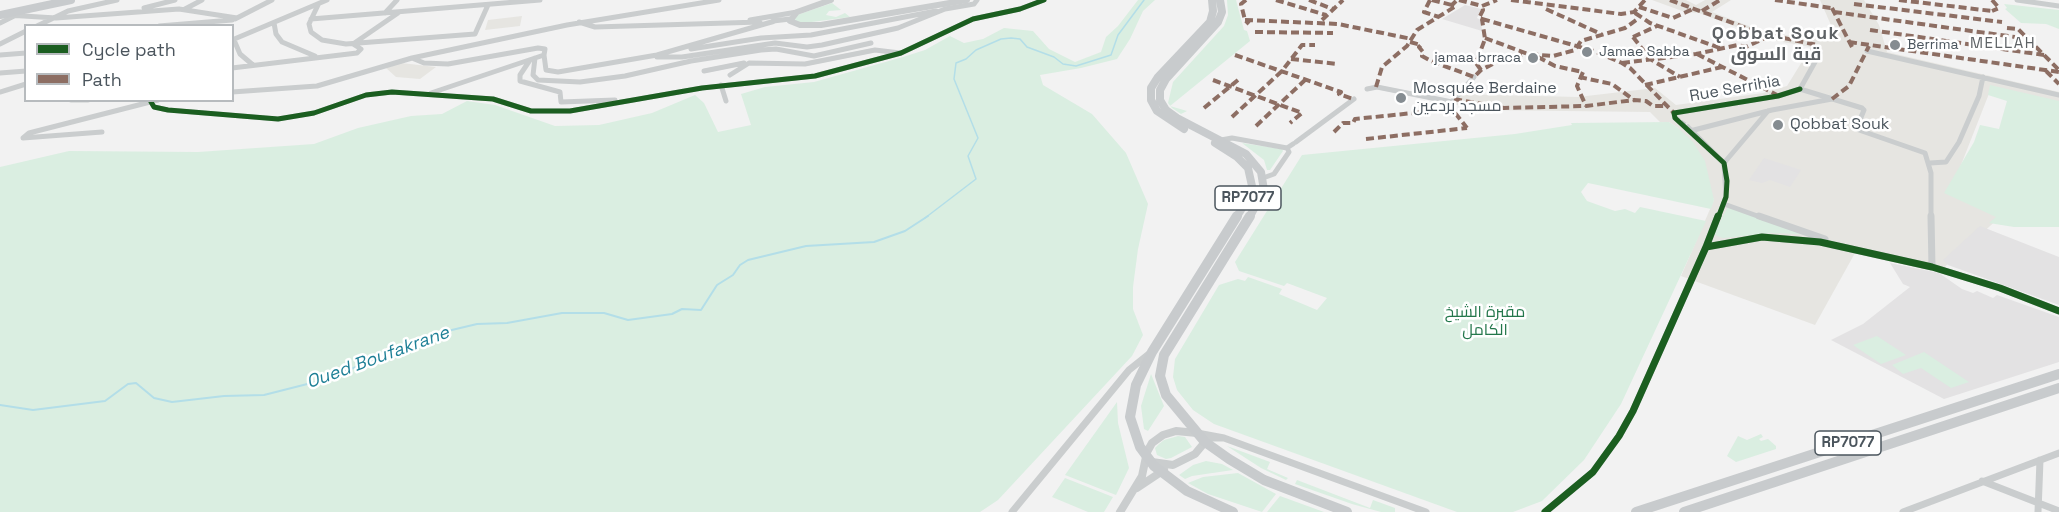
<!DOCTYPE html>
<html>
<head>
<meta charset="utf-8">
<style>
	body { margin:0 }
	#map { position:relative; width:2059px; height:512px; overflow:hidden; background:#f2f2f2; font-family:"Space Grotesk",sans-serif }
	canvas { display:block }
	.legend { position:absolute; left:24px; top:24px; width:210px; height:78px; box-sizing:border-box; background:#fff; border:2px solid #b7bbbe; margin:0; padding:8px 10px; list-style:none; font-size:18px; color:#4b555d }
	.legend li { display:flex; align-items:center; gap:12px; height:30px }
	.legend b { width:30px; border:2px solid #b7bbbe }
</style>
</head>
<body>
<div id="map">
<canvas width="2059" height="512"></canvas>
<ul class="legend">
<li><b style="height:8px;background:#1b5e20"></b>Cycle path</li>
<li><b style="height:8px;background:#8d6e63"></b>Path</li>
</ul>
</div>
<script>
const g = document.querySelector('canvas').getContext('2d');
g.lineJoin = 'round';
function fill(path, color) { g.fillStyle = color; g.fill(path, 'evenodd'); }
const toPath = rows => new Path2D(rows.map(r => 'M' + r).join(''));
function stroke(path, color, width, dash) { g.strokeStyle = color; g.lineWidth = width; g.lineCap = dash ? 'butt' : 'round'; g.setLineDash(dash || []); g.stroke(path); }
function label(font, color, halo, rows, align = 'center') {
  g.font = font + ' "Space Grotesk",Cairo,sans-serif'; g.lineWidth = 5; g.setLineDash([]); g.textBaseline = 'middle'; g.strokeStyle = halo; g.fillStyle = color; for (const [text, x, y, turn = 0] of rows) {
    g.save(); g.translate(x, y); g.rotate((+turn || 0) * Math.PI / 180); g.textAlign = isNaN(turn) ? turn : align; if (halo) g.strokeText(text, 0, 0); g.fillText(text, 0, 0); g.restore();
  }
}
fill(toPath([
	[1652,0,1686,0,1696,5,1705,0,1731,0,1712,12,1759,30,1812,40,1818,35,1834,38,1834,32,1820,0,1864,0,1879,25,1887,52,2059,92,2059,102,1992,86,1950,193,2000,217,1939,272,1855,253,1815,325,1681,276,1714,200,1678,128,1669,122,1660,122,1650,112,1481,110,1447,103,1455,94,1578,97,1655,88,1676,105,1763,93,1787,86,1811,47,1771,40,1699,13,1685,12],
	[522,16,520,26,485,30,488,20],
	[401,63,410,64,436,67,420,79,396,77,386,68]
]), '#e6e5e1');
fill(toPath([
	[1465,5,1481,9,1477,18,1481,20,1482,31,1442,19],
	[1764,158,1801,170,1790,187,1770,180,1762,183,1749,180],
	[1980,226,2059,257,2059,305,1948,265,1943,260],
	[1890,263,1939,273,1962,289,1973,293,1977,291,1993,298,1997,295,2059,317,2059,362,1944,399,1831,340,1863,324,1910,287,1903,284]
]), '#e3e2e3');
fill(toPath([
	[1138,0,1155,0,1143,11,1130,39,1117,59,1081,68,1040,75,1043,85,1092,114,1126,153,1148,204,1138,249,1133,287,1133,309,1143,335,1132,356,998,500,980,512,0,512,0,167,69,151,198,152,314,144,358,128,411,116,442,114,467,101,495,105,555,126,599,125,652,113,695,95,704,103,718,132,751,125,741,94,765,87,814,82,903,57,925,50,950,36,964,43,983,39,1004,28,1033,31,1049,49,1075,62,1101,52,1106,37,1118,26],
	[1227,0,1236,0,1244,30,1247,31,1250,41,1170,106,1187,111,1181,114,1172,108,1168,103,1173,82,1224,26,1228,15],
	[832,3,841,10,829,11,826,15,836,17,845,13,850,17,804,23,797,22,794,18,797,15],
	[2004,4,2059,10,2059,29,2046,24,2021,23,2005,9,2007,8],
	[1990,85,2059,101,2059,227,2014,227,1989,223,1996,217,1944,193,1974,142,1980,125,1999,129,2007,101,1988,95],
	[1669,122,1678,128,1693,142,1705,161,1714,200,1711,209,1588,183,1581,192,1587,201,1615,211,1625,209,1635,213,1640,207,1706,221,1621,404,1584,460,1542,501,1513,512,1457,512,1214,424,1193,410,1177,390,1173,377,1175,359,1219,285,1238,279,1245,281,1248,277,1282,289,1279,294,1317,310,1327,298,1287,283,1284,286,1239,271,1235,262,1302,155,1515,134,1572,125,1571,123],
	[1242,143,1282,149,1283,151,1270,170,1267,170,1264,160],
	[1728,207,1801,233,1801,234,1772,233,1723,238,1717,236,1714,233],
	[1877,336,1906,355,1881,364,1853,345],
	[1924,352,1969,382,1951,388,1921,368,1903,374,1892,365],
	[1151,374,1164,406,1148,431,1144,429,1141,406],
	[1117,402,1118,423,1129,468,1116,495,1065,475],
	[1761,434,1763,437,1759,439,1761,441,1768,439,1776,446,1776,449,1736,462,1727,456,1738,436,1747,440],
	[1178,436,1185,437,1192,447,1171,458,1166,459,1157,455,1155,448,1159,444,1164,440],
	[1227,446,1270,462,1267,469,1288,478,1286,480,1261,468],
	[1206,461,1222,464,1233,470,1192,476,1185,479,1179,475,1193,465],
	[1238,473,1276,494,1262,512,1208,494,1188,483,1203,477],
	[1065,478,1113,497,1104,512,1088,512,1052,497],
	[1297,480,1370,508,1373,500,1395,508,1395,512,1381,512,1352,504,1295,484],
	[1280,496,1324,512,1267,512]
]), '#daeee1');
stroke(toPath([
	[925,218,976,179,968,156,978,138,954,79,956,63,966,59,976,50,1001,39,1011,38,1020,39,1027,47,1054,57,1063,64,1076,66,1111,55,1118,35,1144,0]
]), '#b3dee8', 1.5);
stroke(toPath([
	[0,405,33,410,105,401,128,384,136,383,154,398,172,402,224,396,264,395,327,379,435,334,477,324,507,323,562,313,604,313,628,320,672,314,682,309,701,310,717,285,733,275,740,265,748,260,806,246,874,242,905,231,928,216]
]), '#b3dee8', 2);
stroke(toPath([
	[1675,118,1688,127]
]), '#c8cbcd', 5, [5, 2]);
stroke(toPath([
	[2017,0,2059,6],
	[318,5,309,24,311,32,322,40,346,44,475,34,488,5],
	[144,8,175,0],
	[185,9,202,0],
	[385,13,397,0],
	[7,15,56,18,179,9,237,18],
	[235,19,272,0],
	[311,19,540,0],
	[750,20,797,12],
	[773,21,790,19],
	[579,22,595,27,760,22],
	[0,23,14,16],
	[274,23,276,34,282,42,315,56],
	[37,26,68,11,117,0],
	[159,26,232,20],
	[232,40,327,0],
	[234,40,240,54,253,65],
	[0,44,26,31],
	[691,49,761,38,811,35,936,11],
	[1867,51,2059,95],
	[0,55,26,53],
	[657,57,682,57,775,43,807,47,822,45,898,28,945,9,974,4,977,0],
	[412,58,424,63,448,64,538,48,545,49,544,55],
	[535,58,533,75,538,80,580,82,625,76,691,61,761,50,776,49,814,56,871,43],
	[530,60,520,75,520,81,560,92,561,102,615,100],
	[232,68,357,53,361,49,353,44,398,13],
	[704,71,744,63],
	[0,73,26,71],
	[730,75,749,63,805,64,875,50,900,53],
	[721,85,726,101],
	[1367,89,1377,87,1452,102,1474,77],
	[1800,89,1862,108,1864,110,1857,127,1859,130,1925,153,1931,173,1931,218],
	[1800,89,1820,53],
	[0,92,26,84],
	[232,92,317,86,412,58,567,25,719,0],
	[431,93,544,55,546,70,558,72,657,55,775,21],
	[71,100,88,100],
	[151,102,154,107,168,110,278,119,314,113,366,95,392,92,493,99,531,111,570,111,702,88,815,76,901,53,973,19,1020,9,1044,0],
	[1675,118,1674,113,1778,96,1800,89],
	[1688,127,1724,163,1726,197,1718,218],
	[1690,131,1772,110,1832,99],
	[102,132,23,138,29,133,158,100],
	[1221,140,1232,138,1287,148,1293,144],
	[1296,142,1354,99],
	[1724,163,1768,111],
	[1930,163,1946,162,1959,142,1979,96,1983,77],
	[1263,178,1274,174,1289,152,1287,148],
	[1724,204,1763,218]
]), '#cacdce', 5);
stroke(toPath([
	[1759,216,1825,239],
	[1931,216,1932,267],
	[1706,247,1718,216],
	[1197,433,1224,438,1212,438,1205,442],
	[1224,438,1426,512],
	[1982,481,2059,511],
	[1012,512,1129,370,1149,354],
	[1545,512,1593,472,1619,436,1633,411,1706,247,1762,237,1820,242,1932,267,2000,288,2059,311],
	[1903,512,2059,453],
	[2038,512,2040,460]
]), '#cacdce', 7);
stroke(toPath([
	[831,0,797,12,790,21,800,25,821,25,967,0]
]), '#cacdce', 6);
stroke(toPath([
	[1152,462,1173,465,1195,454,1205,442],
	[1137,488,1164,470],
	[1120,512,1142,476,1147,452,1152,443,1163,435,1176,431,1197,433]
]), '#cacdce', 8);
stroke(toPath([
	[1220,0,1222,12,1218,22,1166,79,1160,90,1160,100,1166,110,1177,118,1246,154,1261,172,1264,190,1249,218],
	[0,15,71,0],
	[1184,129,1157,111,1151,100,1151,88,1158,77,1210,22,1213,11,1212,0],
	[1215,143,1237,157,1248,168,1252,186,1249,197,1236,218]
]), '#c8cbcd', 8);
stroke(toPath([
	[1250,216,1164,355,1160,376,1166,395,1205,442,1229,459,1264,480,1347,512],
	[1233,512,1187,491,1154,466,1140,447,1130,417,1136,385,1152,352,1237,216],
	[1636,512,2059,374],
	[1684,512,2059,388]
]), '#c8cbcd', 10);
stroke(toPath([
	[1246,0,1241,4,1245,20,1249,24],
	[1276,0,1326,15],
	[1309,0,1333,9],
	[1430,0,1424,12,1439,17],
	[1432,0,1452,5],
	[1459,0,1482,6],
	[1511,0,1621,14,1634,12,1645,0],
	[1670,0,1760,33,1817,45],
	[1775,0,1831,8],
	[1899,0,1992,11],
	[1992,0,1999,8,1992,11],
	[1854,4,2002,22],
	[1482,6,1497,0],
	[1639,7,1673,18,1693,9],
	[1832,8,1852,47],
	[1546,9,1601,34],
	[1702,11,1720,0],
	[1834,12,2015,37],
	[1635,13,1650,23,1720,48],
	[1482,19,1594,51,1622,63,1630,68,1674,113],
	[1245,20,1338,24,1412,39],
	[1322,20,1343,0],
	[2007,28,2018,29,2059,70],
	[1870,30,2044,55],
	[1255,32,1333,33],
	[1633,37,1650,59,1680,77],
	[1633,37,1657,26],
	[1485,38,1528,54,1553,56,1575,50,1581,41,1625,28,1639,18],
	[1410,42,1421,45,1419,47,1423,52,1422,56,1431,61,1474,77,1481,70,1506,57,1522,55],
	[1849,42,2059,72],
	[1697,54,1777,95],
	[1235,55,1341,92,1339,94,1353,99],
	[1538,57,1555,66,1583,72,1577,86,1586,106],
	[1291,59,1338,64],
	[1622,63,1696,54,1738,45,1746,47,1769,36],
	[1481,70,1476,63,1485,39,1482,19,1479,18,1483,10,1482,6],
	[2046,71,2059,84],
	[1579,77,1612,84,1634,100],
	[1213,80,1302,113,1290,123],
	[1645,85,1722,67],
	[1376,87,1382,67,1407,46,1417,30,1456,6,1452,5,1457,0],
	[1454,99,1504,108,1586,106,1634,100,1646,101,1653,106,1668,106],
	[1832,99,1849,86,1869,46],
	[1452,102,1452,109,1467,128],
	[1204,108,1238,80],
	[1232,117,1282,71,1302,45,1315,45],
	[1256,126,1305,80],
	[1334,132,1343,123,1353,123,1355,119,1452,109],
	[1366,139,1467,128]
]), '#8d6e63', 4, [8, 4]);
stroke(toPath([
	[151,102,154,107,168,110,278,119,314,113,366,95,392,92,493,99,531,111,570,111,702,88,815,76,901,53,973,19,1020,9,1044,0],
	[1718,218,1726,197,1727,181,1724,163,1675,118,1674,113,1778,96,1800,89]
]), '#1b5e20', 5);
stroke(toPath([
	[1706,247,1718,216],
	[1545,512,1593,472,1619,436,1633,411,1706,247,1762,237,1820,242,1932,267,2000,288,2059,311]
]), '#1b5e20', 7);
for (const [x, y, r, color] of [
	[1895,45,6,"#858c91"],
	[1587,52,6,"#858c91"],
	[1533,58,6,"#858c91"],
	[1401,98,6,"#858c91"],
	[1778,125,6,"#858c91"]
]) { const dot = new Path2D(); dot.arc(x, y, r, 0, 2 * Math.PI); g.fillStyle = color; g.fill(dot); stroke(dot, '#fff', 2); }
label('14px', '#4b555d', '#fff', [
	["Berrima",1907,45],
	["Jamae Sabba",1599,52],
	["jamaa brraca",1521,58,"right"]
], 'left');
g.letterSpacing = '1.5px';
label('15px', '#5e6265', '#fff', [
	["MELLAH",2003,44]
]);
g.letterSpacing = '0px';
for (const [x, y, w] of [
	[1248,198,66],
	[1848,443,66]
]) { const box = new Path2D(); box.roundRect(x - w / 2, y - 12, w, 24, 4.5); g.fillStyle = '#fff'; g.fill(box); stroke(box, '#4b555d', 1.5); }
label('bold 15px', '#4b555d', null, [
	["RP7077",1248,198],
	["RP7077",1848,443]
]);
label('16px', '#4b555d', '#fff', [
	["Mosquée Berdaine",1413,89],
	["مسجد بردعين",1413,107],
	["Qobbat Souk",1790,125]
], 'left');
label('16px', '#4b555d', '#fff', [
	["Rue Serrihia",1735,89,-10]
]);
label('16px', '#23774b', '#fff', [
	["مقبرة الشيخ",1485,313],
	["الكامل",1485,331]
]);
g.letterSpacing = '1.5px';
label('bold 18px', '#5e6265', '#fff', [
	["Qobbat Souk",1776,34],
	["قبة السوق",1776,55]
]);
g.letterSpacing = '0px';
label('italic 18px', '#1d7f96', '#fff', [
	["Oued Boufakrane",378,358,-20]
]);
</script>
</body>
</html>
